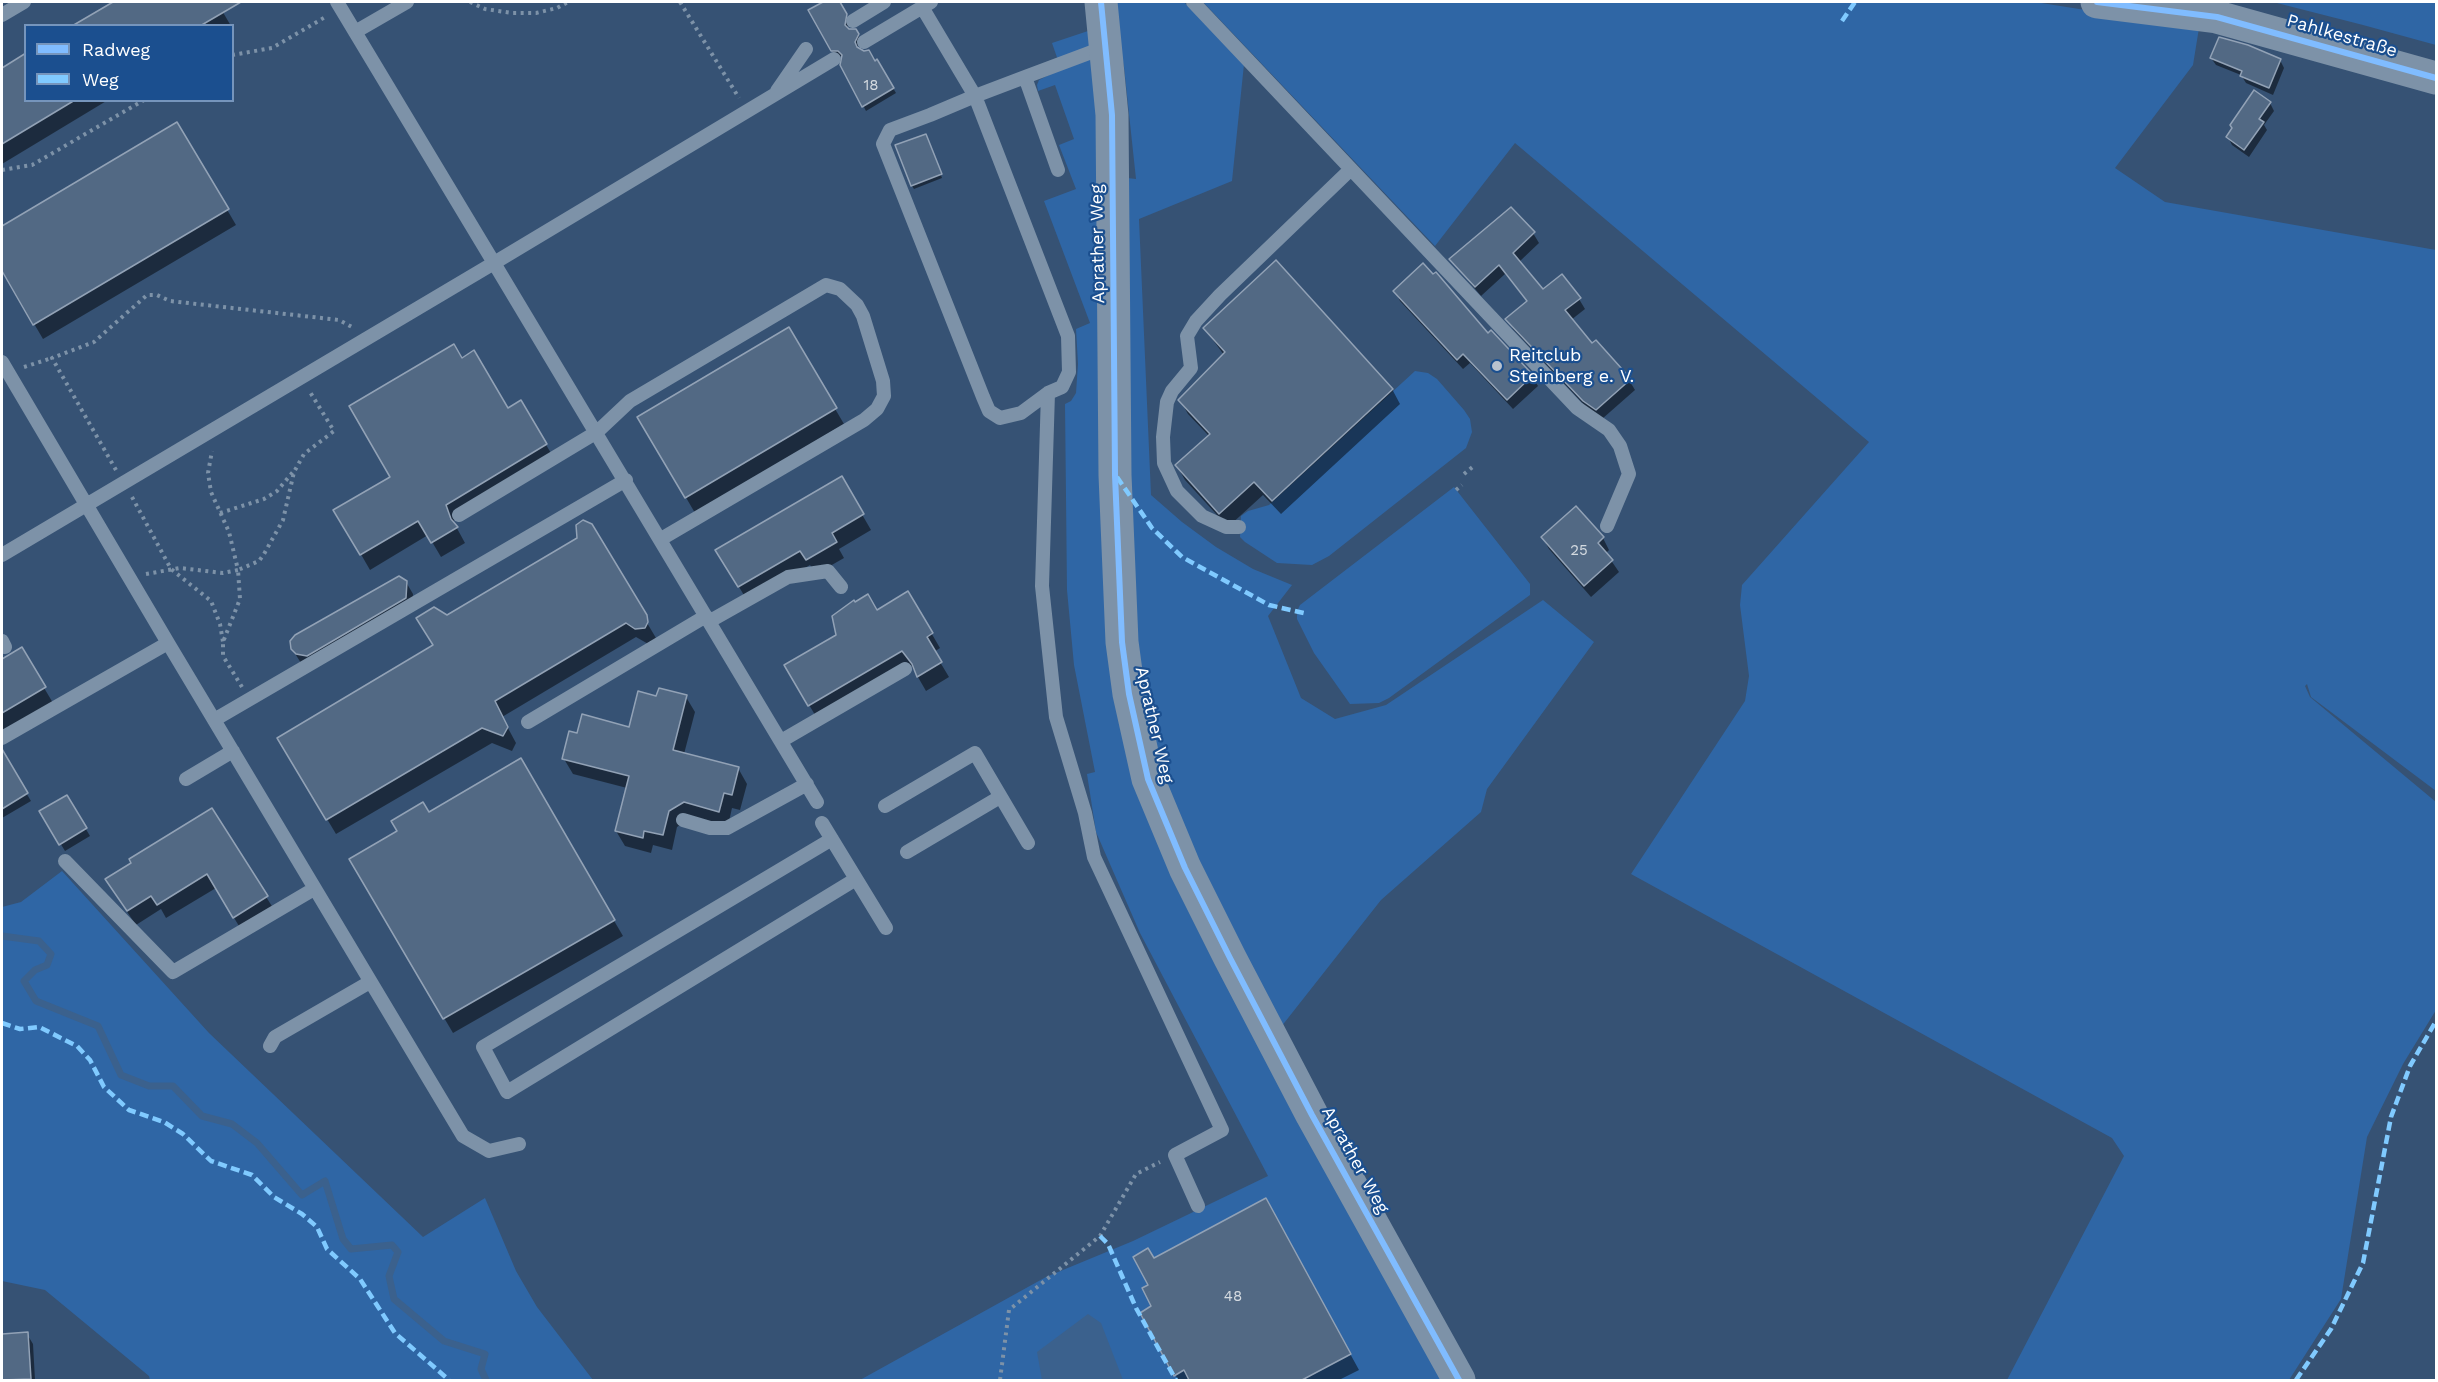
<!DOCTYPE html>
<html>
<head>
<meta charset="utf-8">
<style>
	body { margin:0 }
	#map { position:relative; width:2438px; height:1382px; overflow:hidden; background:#365274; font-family:"Work Sans",sans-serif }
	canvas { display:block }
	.frame { position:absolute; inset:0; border:3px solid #fff; pointer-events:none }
	.legend { position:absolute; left:24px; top:24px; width:210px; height:78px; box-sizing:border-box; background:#1b4f8f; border:2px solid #7695bc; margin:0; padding:8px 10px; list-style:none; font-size:18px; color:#fff }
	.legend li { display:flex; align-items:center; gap:12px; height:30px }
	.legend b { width:30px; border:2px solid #7695bc }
</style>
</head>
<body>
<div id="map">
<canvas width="2438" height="1382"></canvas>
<div class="frame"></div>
<ul class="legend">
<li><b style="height:8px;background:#80bcff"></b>Radweg</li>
<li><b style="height:8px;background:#80caff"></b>Weg</li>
</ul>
</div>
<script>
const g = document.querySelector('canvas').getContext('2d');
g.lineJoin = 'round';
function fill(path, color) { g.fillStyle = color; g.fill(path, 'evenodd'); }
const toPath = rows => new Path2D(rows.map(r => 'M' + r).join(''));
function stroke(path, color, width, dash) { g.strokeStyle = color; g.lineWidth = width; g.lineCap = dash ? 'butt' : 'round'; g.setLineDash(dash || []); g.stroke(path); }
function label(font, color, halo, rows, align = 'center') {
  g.font = font + ' "Work Sans",sans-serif'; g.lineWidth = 4.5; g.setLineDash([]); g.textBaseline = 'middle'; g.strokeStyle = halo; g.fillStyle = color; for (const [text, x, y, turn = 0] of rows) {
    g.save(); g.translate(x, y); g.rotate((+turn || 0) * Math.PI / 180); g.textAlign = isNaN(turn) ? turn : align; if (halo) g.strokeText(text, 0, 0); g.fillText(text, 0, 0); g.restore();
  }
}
fill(toPath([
	[1111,2,1184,2,1244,64,1232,181,1139,219,1151,495,1182,522,1216,547,1253,569,1292,585,1268,616,1301,698,1335,719,1386,705,1543,600,1594,642,1487,789,1481,812,1381,900,1281,1027,1475,1380,860,1380,1046,1277,1133,1241,1268,1176,1140,933,1096,832,1087,774,1095,772,1074,665,1067,590,1065,404,1071,401,1076,393,1078,364,1076,329,1090,323,1044,201,1076,189,1059,145,1074,139,1055,85,1038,91,1037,85,1039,80,1061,69,1052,43,1088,31,1097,96,1100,175,1136,179,1124,67],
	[1203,2,2035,2,2199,28,2193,65,2115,168,2165,202,2436,250,2436,791,2311,697,2307,684,2305,686,2310,697,2436,802,2436,1010,2403,1064,2367,1137,2341,1299,2289,1380,2007,1380,2124,1156,2112,1138,1631,874,1745,701,1749,676,1740,605,1742,585,1869,442,1515,143,1435,246],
	[2273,2,2436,2,2436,45,2363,25],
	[1415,371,1428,373,1437,379,1464,410,1470,419,1472,432,1466,448,1329,556,1312,565,1277,563,1245,542,1240,537,1241,516,1248,511,1269,505],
	[1454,487,1530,584,1530,595,1389,698,1379,703,1350,704,1314,653,1297,619,1297,611,1300,605],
	[62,871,209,1033,423,1237,485,1198,516,1271,537,1307,593,1380,150,1380,149,1376,45,1290,2,1281,2,907,21,902]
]), '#2f66a5');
fill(toPath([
	[1088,1314,1101,1323,1123,1380,1042,1380,1037,1352]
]), '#3b618d');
fill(toPath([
	[116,2,217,2,231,26,75,26],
	[826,2,838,2,849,20,847,29,855,31,861,40,857,47,875,63,877,61,896,93,866,111,842,65,843,57,835,55,810,11],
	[26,55,26,100,108,100,2,164,2,69],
	[2211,58,2280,60,2284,68,2273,95,2246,83,2241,75,2216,65],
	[2270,103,2274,111,2264,125,2267,130,2249,157,2232,145,2228,137],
	[177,124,236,225,43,339,2,269,2,228],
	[927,138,942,178,914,189,912,186],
	[1533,233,1539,243,1519,262,1543,291,1579,299,1585,309,1571,320,1592,345,1629,380,1635,390,1602,419,1590,411,1513,329,1507,319,1528,302,1505,274,1481,296,1451,260],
	[1395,291,1488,335,1532,376,1538,386,1513,409,1470,363,1463,369,1400,301],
	[788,329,844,424,695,513,639,417],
	[1205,329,1392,389,1400,404,1281,514,1263,495,1228,527,1185,480,1177,466,1209,436,1188,414,1180,400,1224,355],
	[461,360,508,410,521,402,555,460,453,521,465,543,441,557,428,535,370,570,336,511,392,477],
	[841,478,871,530,839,549,844,558,816,574,810,565,748,602,717,550],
	[587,522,656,638,650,645,636,637,502,717,516,743,512,751,492,743,336,834,279,739,434,646,447,617,578,539],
	[1543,538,1603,538,1609,550,1606,553,1619,572,1591,597,1549,549],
	[406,582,413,594,412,609,301,663,294,652],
	[908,593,940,648,934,652,949,677,926,691,911,665,818,720,786,666],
	[21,649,53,703,2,733,2,661],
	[686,697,695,712,684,754,738,768,747,784,740,810,732,808,728,826,693,817,677,827,672,850,653,845,651,853,625,846,616,831,627,788,573,774,564,759,578,735,630,728,657,698],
	[520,760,623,936,453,1033,351,860],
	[10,766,31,801,2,818,2,771],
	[67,797,90,836,65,851,41,812],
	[211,810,275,911,242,931,216,888,166,918,161,909,136,925,115,894],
	[1274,1215,1359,1370,1339,1380,1178,1380,1142,1313,1154,1307,1150,1286,1154,1260],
	[27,1334,33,1344,35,1380,2,1380,2,1336]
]), '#0007');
stroke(toPath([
	[2,936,39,941,51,954,47,965,35,970,24,981,36,1001,98,1026,121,1075,149,1086,173,1086,202,1116,232,1124,257,1143,302,1195,325,1181,343,1239,351,1249,392,1245,398,1252,389,1276,394,1299,444,1341,485,1354,481,1369,486,1380]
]), '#3b618d', 7);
const building = toPath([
	[113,2,241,2,200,26,72,26,113,2],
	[823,2,840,2,847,14,845,25,849,29,856,29,859,34,855,42,857,47,864,51,869,50,875,61,877,59,894,88,862,107,840,65,842,55,838,51,831,51,808,10,823,2],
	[2219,37,2248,45,2281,59,2269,88,2240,76,2242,71,2210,58,2219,37],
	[26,53,26,100,75,100,2,144,2,68,26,53],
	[2254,90,2271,102,2259,119,2264,122,2244,150,2226,137,2232,128,2230,125,2254,90],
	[177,122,229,209,33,325,2,271,2,226,177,122],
	[926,134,942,174,911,186,895,145,926,134],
	[1511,207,1535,232,1513,253,1543,289,1562,274,1581,298,1565,310,1592,343,1596,340,1631,379,1596,410,1583,401,1505,319,1527,301,1499,265,1475,287,1449,259,1511,207],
	[1276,260,1393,389,1272,501,1254,482,1219,514,1175,465,1210,434,1178,400,1225,352,1203,328,1276,260],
	[1423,263,1433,274,1436,272,1488,333,1491,330,1533,375,1507,400,1463,354,1457,360,1393,291,1423,263],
	[789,327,837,408,685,498,637,417,789,327],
	[454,344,462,358,474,350,508,408,521,400,547,444,446,505,451,519,458,527,431,543,418,521,360,555,333,510,390,477,349,406,454,344],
	[842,476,864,514,832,533,837,542,806,560,800,551,738,587,715,550,842,476],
	[1576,506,1604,537,1598,543,1613,560,1584,586,1541,537,1576,506],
	[583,520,592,524,647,615,648,622,645,628,635,629,626,623,495,701,508,727,503,736,482,728,326,820,277,738,433,645,416,618,434,607,447,615,577,538,576,525,583,520],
	[399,576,407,581,406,598,307,656,296,654,291,649,290,641,295,635,399,576],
	[908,591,933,633,927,637,942,662,917,677,912,664,902,651,808,706,784,665,836,635,832,616,854,600,855,602,868,594,877,610,908,591],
	[22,647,46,687,2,713,2,659,22,647],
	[659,688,687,695,673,750,739,767,732,795,724,793,719,812,684,802,669,811,663,835,644,831,643,838,615,831,629,776,562,759,569,731,577,733,582,714,629,727,638,691,656,696,659,688],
	[2,749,28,793,2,809,2,749],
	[521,758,615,920,443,1019,349,859,397,831,391,821,423,802,429,812,521,758],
	[67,795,87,828,59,845,39,811,67,795],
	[212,808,268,896,233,918,207,874,157,905,151,896,127,911,105,879,131,863,129,859,212,808],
	[1266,1198,1351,1354,1302,1380,1189,1380,1184,1370,1174,1376,1140,1313,1151,1306,1142,1288,1148,1285,1133,1257,1148,1248,1154,1258,1266,1198],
	[28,1332,31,1379,2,1380,2,1334,28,1332]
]);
fill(building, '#526984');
stroke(building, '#92a2b6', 1.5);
stroke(toPath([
	[470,2,485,9,512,13,536,13,557,8,568,2],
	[680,2,739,98],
	[232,55,272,48,327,16],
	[2,170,32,165,144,100],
	[24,367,52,358],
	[116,470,52,358,94,342,147,295,157,295,170,301,339,320,352,327],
	[1464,474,1475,465],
	[1456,490,1462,485],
	[132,497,171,569,211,601,220,624,223,642],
	[220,513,264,499,277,491,293,472],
	[146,574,180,568,223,573,238,570,229,532,211,492,208,473,212,451],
	[242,687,223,656,223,642,240,599,238,570,259,561,264,554,283,520,294,472,304,454,334,431,310,392],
	[1000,1380,1009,1310,1100,1236,1136,1174,1160,1162]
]), '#7d92a8', 4, [3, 4.5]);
stroke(toPath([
	[1193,2,1577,408,1609,430,1620,446,1629,474,1607,526],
	[922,7,975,96,1068,336,1069,372,1062,387,1048,393,1021,413,1000,418,989,411,983,397,883,144,890,130,930,115,975,96,1025,77,1105,47],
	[2,15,24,2],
	[853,21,884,2],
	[355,32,407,2],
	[864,42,931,2],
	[1025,77,1058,170],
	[777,91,806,49],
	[2,362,168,643],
	[1048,393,1042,586,1056,717,1085,813,1094,857,1222,1130,1175,1155,1198,1206],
	[459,515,597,432,630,401,826,285,840,289,857,305,863,316,883,381,884,396,877,409,864,420,661,539],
	[1239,527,1226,527,1202,516,1177,491,1164,463,1163,437,1167,402,1172,391,1191,368,1187,336,1196,321,1220,295,1351,169],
	[2,555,494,263,337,2],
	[710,621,788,577,828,571,841,587],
	[2,641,5,647],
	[214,720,626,480],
	[528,722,706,616],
	[2,738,168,643,463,1136,489,1151,519,1144],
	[781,741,905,669],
	[186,779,233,751],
	[817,802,494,263,834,59],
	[885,806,975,753,1028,843],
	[683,820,710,828,727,828,807,784],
	[822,823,886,928],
	[832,839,483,1047,507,1092,856,879],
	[907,852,1000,797],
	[65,861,173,972,314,889],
	[270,1046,275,1037,370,982]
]), '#7d92a8', 14);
stroke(toPath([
	[1101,2,1112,115,1115,475,1122,642,1129,694,1148,779,1185,868,1230,958,1312,1115,1459,1380],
	[2097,2,2217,17,2436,78]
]), '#7d92a8', 33);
stroke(toPath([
	[1842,21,1855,2],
	[1117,477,1152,528,1182,557,1269,605,1308,614],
	[2,1023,20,1029,39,1027,77,1046,90,1060,104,1087,129,1110,164,1122,183,1134,211,1161,252,1175,274,1197,302,1214,317,1227,327,1249,360,1279,395,1333,449,1380],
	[1100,1236,1108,1244,1136,1308,1176,1380],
	[2296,1380,2331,1329,2363,1263,2391,1117,2410,1066,2436,1021]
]), '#80caff', 4.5, [9, 4.5]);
stroke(toPath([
	[1101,2,1112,115,1115,475,1122,642,1129,694,1148,779,1185,868,1230,958,1312,1115,1459,1380],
	[2097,2,2217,17,2436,78]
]), '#80bcff', 6);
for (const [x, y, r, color] of [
	[1497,366,6,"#b9c2ce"]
]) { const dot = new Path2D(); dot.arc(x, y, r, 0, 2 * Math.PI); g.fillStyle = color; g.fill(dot); stroke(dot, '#1b4f8f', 2); }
label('15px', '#d4dae0', null, [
	["18",871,86],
	["25",1579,551],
	["48",1233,1297]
]);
label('18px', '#fff', '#1b4f8f', [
	["Pahlkestraße",2342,36,16],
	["Aprather Weg",1098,244,-91],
	["Aprather Weg",1154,725,77],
	["Aprather Weg",1355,1160,61]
]);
label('18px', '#fff', '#1b4f8f', [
	["Reitclub",1509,356],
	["Steinberg e. V.",1509,377]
], 'left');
</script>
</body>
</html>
